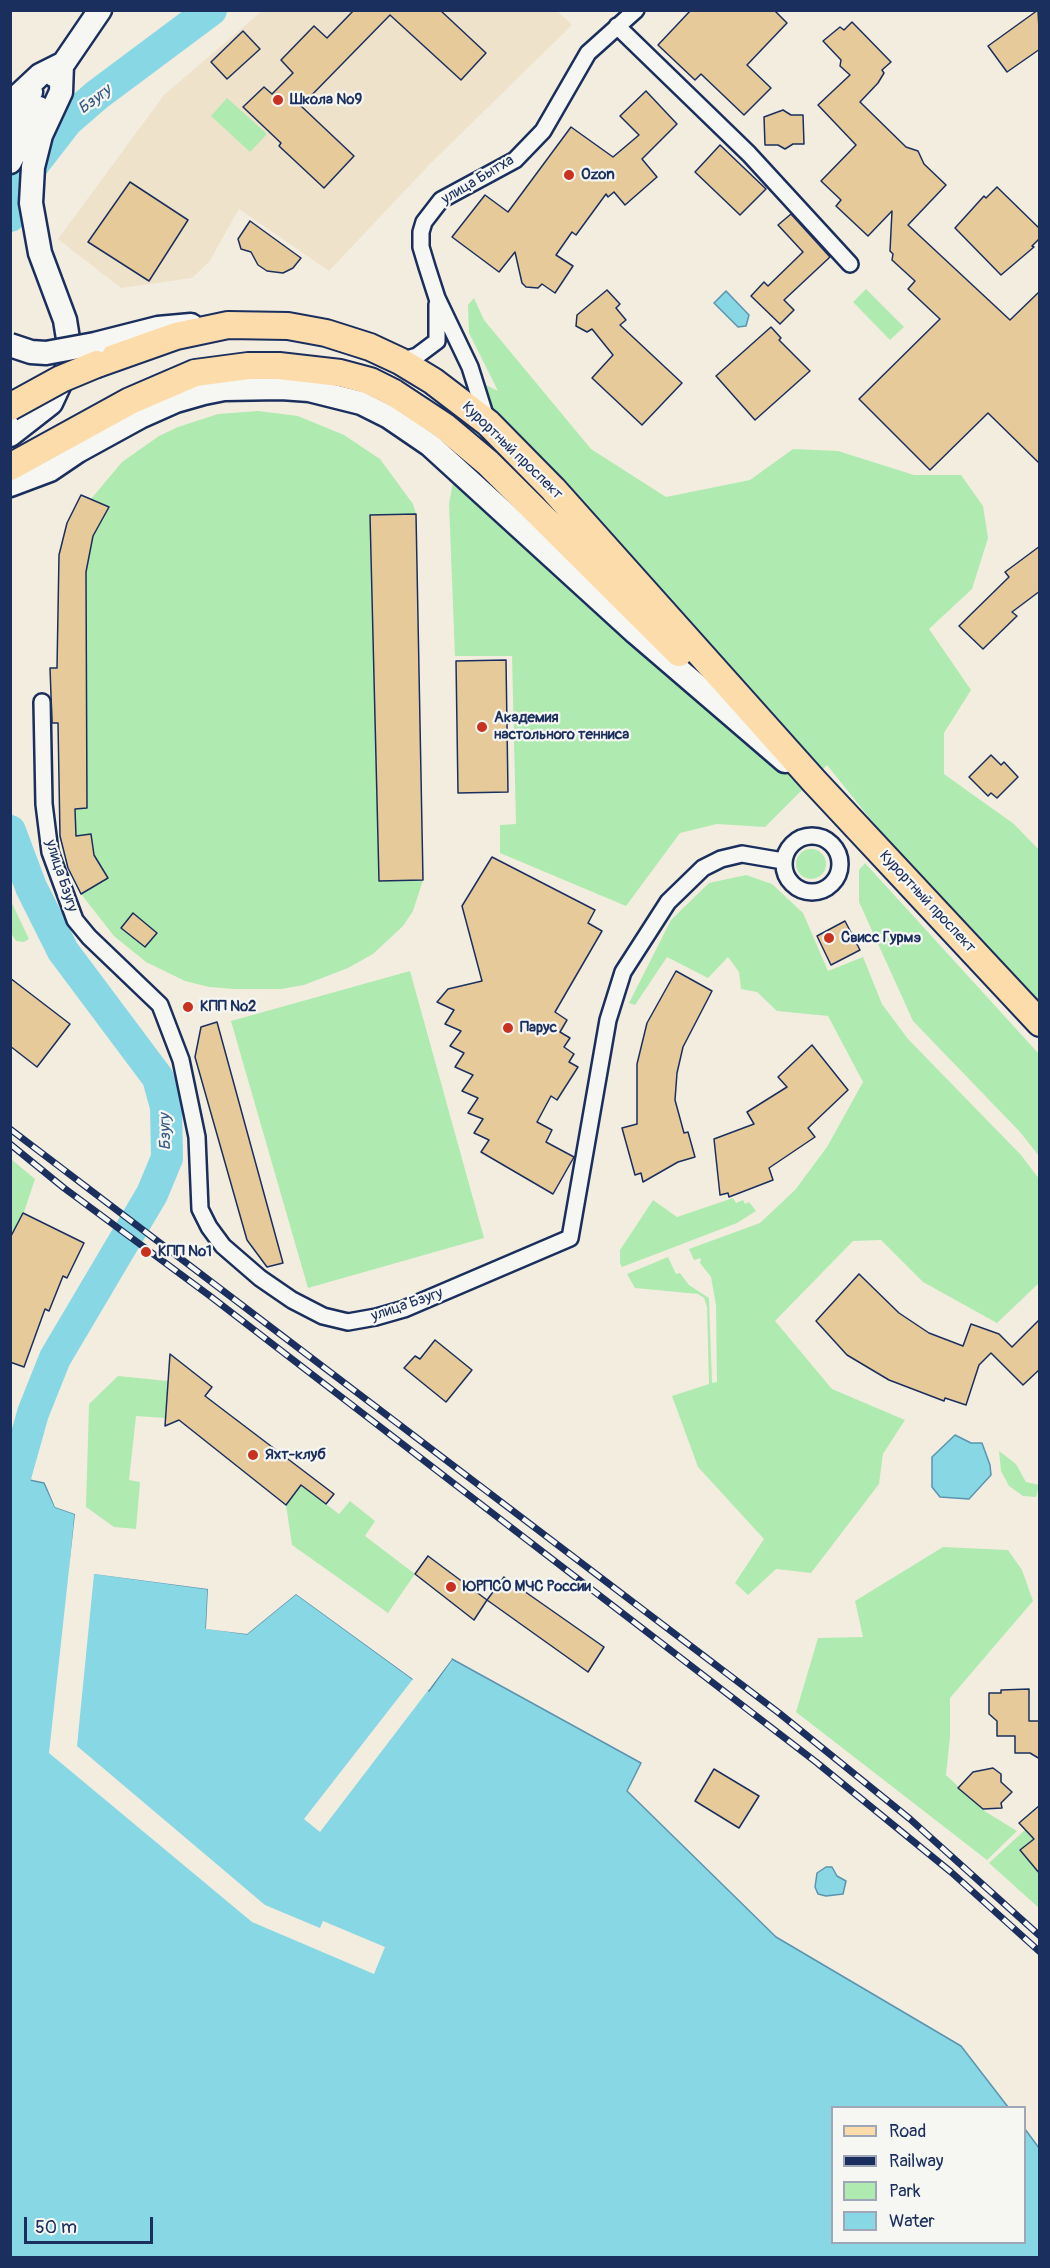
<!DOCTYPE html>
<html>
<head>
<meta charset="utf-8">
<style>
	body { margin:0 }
	#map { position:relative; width:1050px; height:2268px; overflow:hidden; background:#f3ede0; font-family:Pangolin,sans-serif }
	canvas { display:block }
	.frame { position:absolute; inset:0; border:12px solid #1b2f5e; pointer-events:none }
	.legend { position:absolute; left:831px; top:2106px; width:195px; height:138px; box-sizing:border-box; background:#f6f6f2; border:2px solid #9ea6b7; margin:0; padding:8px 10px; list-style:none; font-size:18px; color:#1b2f5e }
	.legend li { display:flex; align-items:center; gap:12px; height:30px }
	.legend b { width:30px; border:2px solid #9ea6b7 }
	.scale { position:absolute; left:24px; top:2217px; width:129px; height:27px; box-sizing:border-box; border:3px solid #1b2f5e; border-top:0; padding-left:8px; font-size:18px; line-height:21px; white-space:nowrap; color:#1b2f5e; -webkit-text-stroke:4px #f6f6f2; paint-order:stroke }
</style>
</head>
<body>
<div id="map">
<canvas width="1050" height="2268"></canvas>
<div class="frame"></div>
<ul class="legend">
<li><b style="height:8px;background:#fddcac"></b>Road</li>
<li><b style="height:8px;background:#1b2f5e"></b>Railway</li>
<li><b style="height:16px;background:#afebb0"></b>Park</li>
<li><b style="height:16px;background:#88d7e5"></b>Water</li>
</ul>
<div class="scale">50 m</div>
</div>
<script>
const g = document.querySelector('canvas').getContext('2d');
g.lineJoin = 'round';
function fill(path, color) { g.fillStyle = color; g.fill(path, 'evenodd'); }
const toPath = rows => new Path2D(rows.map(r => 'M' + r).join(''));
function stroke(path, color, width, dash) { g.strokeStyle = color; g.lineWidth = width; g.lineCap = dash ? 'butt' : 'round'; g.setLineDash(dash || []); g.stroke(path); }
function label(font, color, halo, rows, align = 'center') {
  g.font = font + ' Pangolin,sans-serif'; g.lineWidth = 4.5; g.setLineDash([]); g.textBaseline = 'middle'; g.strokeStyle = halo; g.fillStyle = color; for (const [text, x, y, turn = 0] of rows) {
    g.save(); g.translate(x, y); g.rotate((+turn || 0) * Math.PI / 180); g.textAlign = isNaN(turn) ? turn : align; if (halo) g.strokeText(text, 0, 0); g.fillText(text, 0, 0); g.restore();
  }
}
fill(toPath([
	[556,10,572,25,430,164,329,271,239,209,209,262,192,278,121,288,58,239,164,95,262,11]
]), '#efe2cb');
fill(toPath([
	[227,98,267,134,250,152,211,116],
	[866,289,904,327,890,340,853,302],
	[474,298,484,320,591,449,666,497,750,480,793,449,838,451,914,475,961,475,983,506,988,538,972,589,929,629,971,690,944,733,944,774,1014,824,1039,850,1039,1011,936,901,827,765,765,827,717,824,680,833,626,906,500,853,500,825,516,824,512,656,455,656,449,504,472,378,498,391,469,333,468,305],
	[258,411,298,416,344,435,380,459,413,504,416,514,423,880,413,911,403,926,373,954,348,968,304,985,281,989,235,989,209,987,185,981,146,962,114,936,81,894,68,868,60,836,58,723,51,723,50,668,57,667,59,555,67,523,81,495,91,499,122,462,159,436,178,427,218,414],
	'796 864a15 15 0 1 1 30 0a15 15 0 1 1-30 0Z',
	[865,863,1039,1054,1039,1156,1020,1132,913,1021,859,902,859,870],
	[746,875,772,884,803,913,828,971,863,957,882,1004,908,1039,1021,1155,1040,1180,1039,1283,997,1323,923,1282,881,1240,853,1241,775,1321,832,1389,905,1420,883,1454,879,1484,811,1573,776,1569,748,1595,735,1583,764,1539,698,1467,672,1396,709,1384,707,1307,704,1298,698,1294,635,1288,627,1274,668,1257,676,1274,680,1273,689,1285,709,1298,712,1383,717,1382,716,1305,711,1277,700,1263,701,1258,694,1260,689,1249,760,1223,795,1190,827,1147,863,1082,828,1016,777,1011,757,992,741,989,739,972,728,957,708,978,667,957,635,1005,629,1003,671,920,709,883],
	[10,899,29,939,24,942,16,941,11,933],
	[410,971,484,1238,308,1288,231,1021],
	[11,1159,35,1179,11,1251],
	[733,1198,736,1203,743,1200,745,1204,749,1202,756,1211,737,1223,622,1267,620,1263,620,1250,653,1200,677,1217],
	[118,1376,168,1381,165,1418,136,1416,129,1480,140,1482,136,1529,114,1527,86,1507,89,1404],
	[999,1451,1016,1464,1026,1482,1039,1485,1036,1497,1023,1496,1009,1486,1001,1471],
	[301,1485,339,1514,350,1501,375,1521,365,1536,415,1574,388,1613,292,1545,286,1505],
	[943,1547,1008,1550,1022,1570,1033,1601,950,1698,950,1737,946,1775,986,1812,1017,1831,987,1860,796,1712,818,1638,863,1637,855,1601],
	[1039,1817,1039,1908,989,1863]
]), '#afebb0');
const water = toPath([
	[726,291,749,315,746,326,738,327,714,303,726,291],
	[955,1435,971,1443,982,1443,990,1465,991,1475,969,1499,940,1497,932,1487,932,1457,955,1435],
	[15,1477,44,1483,55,1507,75,1514,70,1570,208,1589,206,1628,247,1634,296,1594,429,1691,452,1659,641,1763,627,1791,776,1937,961,2046,1008,2107,832,2108,832,2242,1024,2242,1025,2129,1039,2148,1039,2257,11,2257,10,1480,15,1477],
	[826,1867,832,1867,837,1876,846,1881,843,1894,826,1896,818,1894,815,1887,817,1873,826,1867]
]);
fill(water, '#88d7e5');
stroke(water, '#5c94af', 1.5);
fill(toPath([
	[44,1480,57,1504,77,1513,73,1568,209,1587,209,1626,246,1631,297,1591,429,1687,449,1658,452,1659,320,1832,304,1819,413,1679,296,1594,247,1634,206,1629,208,1589,94,1574,77,1746,265,1905,320,1928,323,1921,385,1947,374,1974,252,1922,49,1753,75,1514,55,1507]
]), '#f3ede0');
stroke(toPath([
	[10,216,29,170,67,121,97,95,211,10],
	[10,831,31,887,63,951,158,1078,166,1107,167,1158,152,1194,55,1358,33,1413,15,1477]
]), '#88d7e5', 32);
const building = toPath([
	[354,10,440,10,486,53,461,80,390,15,301,106,354,156,324,188,279,146,281,143,243,107,264,87,272,94,293,73,281,60,314,26,327,38,354,10],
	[691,10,774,10,787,23,747,65,771,88,744,115,701,74,695,80,658,45,691,10],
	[1038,10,1040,49,1007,72,988,46,1038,10],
	[852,22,891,62,882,70,884,73,878,83,860,102,906,147,918,151,924,164,946,185,908,225,1010,320,1040,291,1040,464,988,413,930,470,859,399,940,319,908,289,915,281,892,260,893,254,890,251,892,211,868,236,836,206,841,200,821,181,856,145,818,105,850,75,840,66,841,60,823,41,840,27,844,30,852,22],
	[243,31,260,49,227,79,211,62,243,31],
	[646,91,677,124,642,159,657,177,625,205,614,192,608,197,606,194,576,235,572,232,556,255,573,266,555,293,542,284,538,288,526,287,522,283,515,252,499,272,452,237,485,195,508,212,571,127,613,157,639,135,620,116,646,91],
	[783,110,791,115,803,115,804,144,793,144,785,149,778,145,765,145,764,117,783,110],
	[720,145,766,189,740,215,695,172,720,145],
	[130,182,188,220,149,281,88,242,130,182],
	[997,187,1040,229,1040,238,1032,246,1034,247,1001,275,955,228,984,196,986,198,997,187],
	[791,214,830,257,784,300,794,310,780,324,751,296,764,282,768,286,803,252,778,225,791,214],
	[250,221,301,258,293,268,283,273,267,271,258,265,251,252,241,249,238,239,250,221],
	[607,290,620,304,616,308,626,320,620,325,682,383,642,425,592,378,613,355,592,329,587,332,576,326,577,315,607,290],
	[771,327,781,338,779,340,810,371,755,420,716,376,771,327],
	[81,495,109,507,93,536,86,572,87,808,75,809,76,836,91,834,94,855,108,878,81,894,68,868,60,836,58,723,52,723,50,668,57,668,59,555,67,523,81,495],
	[416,514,423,880,379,881,370,515,416,514],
	[1040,546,1040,591,1012,612,1017,616,983,649,959,626,1009,577,1005,572,1040,546],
	[506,660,508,792,458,793,456,661,506,660],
	[991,755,1001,765,1004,762,1018,777,997,798,991,793,988,796,969,777,991,755],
	[492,857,595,910,588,923,602,931,555,1012,567,1020,560,1032,570,1038,564,1047,574,1054,569,1062,578,1067,557,1100,551,1096,537,1122,552,1130,546,1142,574,1157,553,1194,481,1152,489,1140,474,1133,483,1119,468,1113,478,1098,462,1091,473,1075,455,1067,464,1053,450,1046,461,1031,445,1024,454,1010,437,1002,448,989,482,981,462,906,492,857],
	[133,913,157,933,145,947,121,928,133,913],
	[845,921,860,950,831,965,817,936,845,921],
	[676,971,712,991,683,1047,677,1073,675,1100,684,1133,688,1132,695,1157,678,1162,643,1182,641,1173,635,1175,622,1128,637,1124,637,1064,647,1023,676,971],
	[10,978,70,1024,37,1067,10,1046,10,978],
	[217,1022,283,1263,267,1267,247,1240,195,1057,201,1027,217,1022],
	[812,1045,848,1090,808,1128,815,1137,769,1168,773,1180,729,1197,728,1193,720,1195,714,1139,754,1124,747,1112,787,1087,778,1077,812,1045],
	[23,1213,84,1243,67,1278,63,1276,49,1311,45,1309,24,1367,10,1362,10,1238,23,1213],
	[859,1274,899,1313,929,1333,963,1346,971,1324,999,1334,1012,1347,1040,1319,1040,1369,1023,1385,991,1353,979,1365,966,1405,945,1398,944,1401,889,1380,847,1355,816,1321,859,1274],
	[435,1340,472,1370,446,1402,404,1368,415,1356,420,1359,435,1340],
	[170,1354,212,1387,205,1396,334,1494,326,1504,301,1485,286,1505,179,1420,165,1426,170,1354],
	[428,1556,487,1600,474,1620,415,1574,428,1556],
	[504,1577,604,1647,588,1672,487,1600,504,1577],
	[1029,1689,1029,1721,1040,1721,1040,1759,1030,1753,1015,1753,1015,1736,997,1736,997,1721,989,1714,989,1693,1001,1693,1001,1690,1029,1689],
	[993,1768,1001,1774,1001,1782,1012,1792,1001,1803,1002,1808,983,1809,958,1788,973,1772,993,1768],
	[714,1769,759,1796,739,1828,695,1801,714,1769],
	[1040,1805,1040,1874,1020,1850,1034,1839,1019,1823,1040,1805]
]);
fill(building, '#e6ca9a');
stroke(building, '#1b2f5e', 1.5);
const street = toPath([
	[617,26,749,154,850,264],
	[400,361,417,356,437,341,437,304],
	[487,421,470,367,437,298,427,267,421,247,421,232,424,222,441,200,515,160,543,131,588,53,636,10],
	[42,702,44,804,50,852,75,920,89,937,160,1005,181,1060,197,1137,200,1209,209,1227,223,1246,260,1278,292,1300,323,1316,348,1322,376,1317,404,1309,570,1238,608,1020,623,972,668,902,703,868,721,859,742,854,783,861],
	'784 864a28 28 0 1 1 56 0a28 28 0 1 1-56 0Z'
]);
const secondary = toPath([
	[55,76,100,10],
	[10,103,40,75,62,64],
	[10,124,31,92],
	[10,162,39,108],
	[95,344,158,328,191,325],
	[10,435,51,403,66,371,70,351,65,320,40,253,31,203,33,167,41,135,61,92,62,64],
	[10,485,50,470,78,451,140,417,176,401,204,393,224,389,281,388,309,390,361,403,389,417,430,445,636,633,785,761]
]);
const primary = toPath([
	[97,364,176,336,228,325,288,326,326,333,370,347,400,361,433,381,488,423,553,489,814,781,1040,1023],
	[10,467,130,401,195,373,248,366,279,366,340,373,370,381,394,393,444,426,488,463,679,653]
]);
stroke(street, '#1b2f5e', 20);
stroke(secondary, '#1b2f5e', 27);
stroke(primary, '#1b2f5e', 30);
stroke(street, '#f6f6f2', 15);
stroke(secondary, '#f6f6f2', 22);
stroke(primary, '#fddcac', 26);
const rail = toPath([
	[10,1129,779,1713,910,1819,1040,1936],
	[10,1144,64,1188,210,1296,816,1762,951,1872,1040,1952]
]);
stroke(rail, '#1b2f5e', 7);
stroke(rail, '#f6f6f2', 4.5, [14]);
const secondaryBridge = toPath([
	[10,345,31,352,46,353,95,344]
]);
const primaryBridge = toPath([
	[10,407,61,379,97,364]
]);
stroke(secondaryBridge, '#1b2f5e', 27, []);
stroke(primaryBridge, '#1b2f5e', 30, []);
stroke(secondaryBridge, '#f6f6f2', 22);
stroke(primaryBridge, '#fddcac', 26);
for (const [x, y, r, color] of [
	[278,100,6,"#c8321e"],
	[569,175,6,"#c8321e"],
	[482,727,6,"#c8321e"],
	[829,938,6,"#c8321e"],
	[188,1007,6,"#c8321e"],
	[508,1028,6,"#c8321e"],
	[146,1252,6,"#c8321e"],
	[253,1455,6,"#c8321e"],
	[451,1587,6,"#c8321e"]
]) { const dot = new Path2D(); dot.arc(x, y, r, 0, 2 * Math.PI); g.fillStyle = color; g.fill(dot); stroke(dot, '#f6f6f2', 2); }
label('bold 15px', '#1b2f5e', '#f6f6f2', [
	["Школа №9",290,100],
	["Ozon",581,175],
	["Академия",494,718],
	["настольного тенниса",494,735],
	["Свисс Гурмэ",841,938],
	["КПП №2",200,1007],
	["Парус",520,1028],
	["КПП №1",158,1252],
	["Яхт-клуб",265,1455],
	["ЮРПСО МЧС России",463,1587]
], 'left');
label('15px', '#1b2f5e', '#f6f6f2', [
	["улица Бытха",478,180,-31],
	["Курортный проспект",512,451,44],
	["улица Бзугу",61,876,72],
	["Курортный проспект",927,902,47],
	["улица Бзугу",407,1305,-19]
]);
label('italic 16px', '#365980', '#f6f6f2', [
	["Бзугу",95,100,-37],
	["Бзугу",166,1132,-91]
]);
</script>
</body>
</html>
